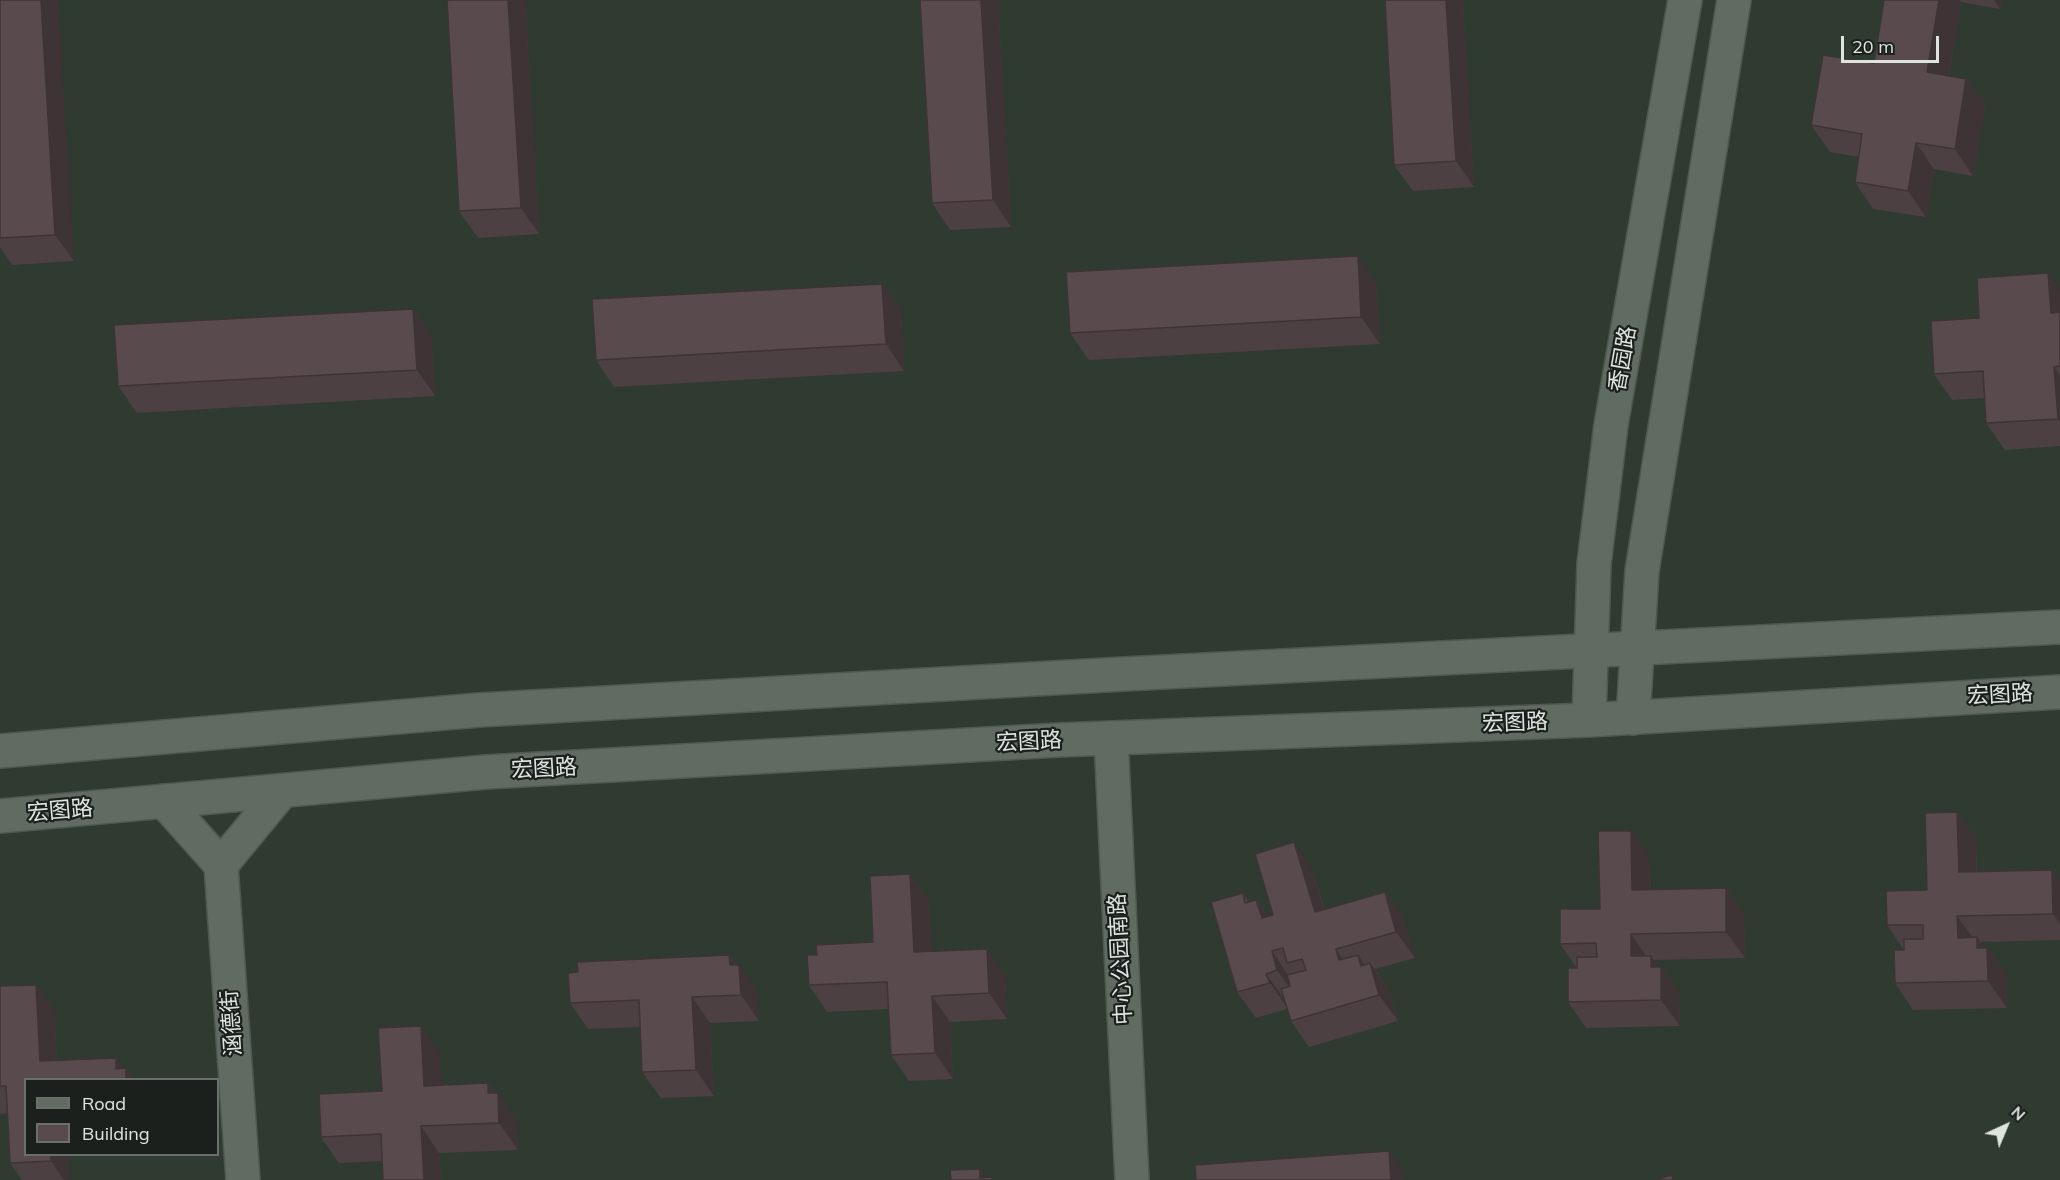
<!DOCTYPE html>
<html>
<head>
<meta charset="utf-8">
<style>
	body { margin:0 }
	#map { position:relative; width:2060px; height:1180px; overflow:hidden; background:#2f3a31; font-family:Mulish,sans-serif }
	canvas { display:block }
	.legend { position:absolute; left:24px; top:1078px; width:195px; height:78px; box-sizing:border-box; background:#1b201c; border:2px solid #696f6a; margin:0; padding:8px 10px; list-style:none; font-size:18px; color:#dee5df }
	.legend li { display:flex; align-items:center; gap:12px; height:30px }
	.legend b { width:30px; border:2px solid #696f6a }
	.north { position:absolute; left:1976px; top:1096px; width:60px; height:60px; -webkit-text-stroke:4px #1b201c; paint-order:stroke; rotate:44deg; font-size:16px; font-weight:700; line-height:24px; text-align:center; color:#dee5df }
	.north::after { content:''; display:block; margin:auto; width:21px; height:27px; background:#dee5df; clip-path:polygon(50% 0,100% 100%,50% 72%,0 100%) }
	.scale { position:absolute; left:1841px; top:36px; width:98px; height:27px; box-sizing:border-box; border:3px solid #dee5df; border-top:0; padding-left:8px; font-size:18px; line-height:21px; white-space:nowrap; color:#dee5df; -webkit-text-stroke:4px #1b201c; paint-order:stroke }
</style>
</head>
<body>
<div id="map">
<canvas width="2060" height="1180"></canvas>
<ul class="legend">
<li><b style="height:8px;background:#606b62"></b>Road</li>
<li><b style="height:16px;background:#594a4d"></b>Building</li>
</ul>
<div class="north">N</div>
<div class="scale">20 m</div>
</div>
<script>
const g = document.querySelector('canvas').getContext('2d');
g.lineJoin = 'round';
const toPath = rows => new Path2D(rows.map(r => 'M' + r).join(''));
function stroke(path, color, width, dash) { g.strokeStyle = color; g.lineWidth = width; g.lineCap = dash ? 'butt' : 'round'; g.setLineDash(dash || []); g.stroke(path); }
function fill(path, color) { g.fillStyle = color; g.fill(path, 'evenodd'); }
function label(font, color, halo, rows, align = 'center') {
  g.font = font + ' Mulish,"Noto Sans SC",sans-serif'; g.lineWidth = 4.5; g.setLineDash([]); g.textBaseline = 'middle'; g.strokeStyle = halo; g.fillStyle = color; for (const [text, x, y, turn = 0] of rows) {
    g.save(); g.translate(x, y); g.rotate((+turn || 0) * Math.PI / 180); g.textAlign = isNaN(turn) ? turn : align; if (halo) g.strokeText(text, 0, 0); g.fillText(text, 0, 0); g.restore();
  }
}
const minor = toPath([
	[1111,738,1132,1180],
	[221,865,243,1180]
]);
const tertiary = toPath([
	[1633,718,1642,571,1734,0],
	[1589,720,1594,564,1611,425,1685,0],
	[164,801,221,865,282,791]
]);
const secondary = toPath([
	[0,751,479,710,1124,674,2060,627],
	[0,816,486,772,1059,740,1589,720,2060,692]
]);
stroke(minor, '#4f5850', 36);
stroke(tertiary, '#4f5850', 36);
stroke(secondary, '#4f5850', 36);
stroke(minor, '#606b62', 33);
stroke(tertiary, '#606b62', 33);
stroke(secondary, '#606b62', 33);
fill(toPath([
	[0,0,74,261,12,265,0,247],
	[447,0,525,0,539,234,478,238,459,211],
	[920,0,998,0,1011,227,950,230,932,203],
	[1385,0,1463,0,1474,187,1413,191,1394,165],
	[1884,0,2002,0,2000,9,1961,2,1949,76,1966,79,1985,105,1973,176,1934,169,1926,217,1873,209,1855,182,1859,157,1830,152,1811,125,1874,63],
	[1376,283,1380,344,1089,360,1070,333],
	[882,284,901,310,904,371,614,387,596,360],
	[2060,290,2060,446,2005,450,1986,423,1985,398,1952,400,1934,374,1979,318],
	[413,309,431,335,435,396,137,413,118,386],
	[1957,812,1976,839,1977,871,2060,881,2060,940,1980,942,1985,948,1987,948,2006,974,2007,1008,1913,1010,1895,983,1904,950,1887,925,1927,890],
	[1649,857,1650,890,1726,888,1744,915,1745,958,1654,960,1658,967,1661,967,1679,993,1680,1026,1586,1028,1568,1002,1577,968,1560,944,1600,909],
	[1312,869,1325,910,1385,892,1403,918,1415,958,1375,969,1388,989,1398,1021,1309,1047,1291,1021,1287,1009,1256,1018,1237,992,1243,893,1249,902,1256,900,1268,916,1273,915],
	[910,874,929,900,931,952,1005,976,1007,1019,950,1022,953,1079,909,1081,891,1055,889,1009,827,1012,809,985,817,955,873,942],
	[729,955,757,991,759,1021,710,1023,714,1096,661,1098,642,1072,640,1027,588,1029,570,1003,578,972],
	[36,985,54,1011,57,1061,116,1058,123,1068,126,1068,134,1080,26,1080,26,1155,68,1155,69,1180,22,1180,10,1163,8,1113,0,1114,0,986],
	[440,1053,441,1085,488,1083,516,1120,518,1150,439,1153,441,1180,383,1180,382,1161,339,1163,321,1137]
]), '#4d4042');
fill(toPath([
	[41,0,58,0,74,261,55,235],
	[508,0,525,0,539,234,521,208],
	[981,0,998,0,1011,227,993,200],
	[1446,0,1463,0,1474,187,1456,161],
	[1939,0,1960,0,1961,2,1945,98,1927,72],
	[1994,0,2002,0,2000,9],
	[1966,79,1985,105,1973,176,1955,149],
	[1916,143,1934,169,1926,217,1908,191],
	[1358,256,1376,283,1380,344,1361,317],
	[2048,273,2060,290,2060,326,2051,313],
	[882,284,901,310,904,371,886,344],
	[413,309,431,335,435,396,417,370],
	[2054,367,2060,375,2060,422,2058,419],
	[1957,812,1976,839,1977,898,1959,872],
	[1631,831,1649,857,1650,916,1632,890],
	[1294,842,1312,869,1333,939,1315,912],
	[2052,870,2060,881,2060,924,2053,914],
	[910,874,929,900,933,979,914,952],
	[1726,888,1744,915,1745,958,1726,932],
	[1385,892,1403,918,1415,958,1396,932],
	[1256,900,1275,926,1262,918],
	[1957,916,1976,942,1958,938],
	[1631,934,1649,960,1631,956],
	[1977,937,1987,952,1987,948,2006,974,2007,1008,1988,981,1977,948],
	[987,949,1005,976,1007,1019,989,993],
	[1336,949,1354,975,1339,960],
	[1272,951,1290,978,1296,997,1277,970],
	[729,955,739,969,739,965,757,991,759,1021,741,995,730,965],
	[1358,955,1375,980,1370,963,1388,989,1398,1021,1379,995,1361,966],
	[1651,956,1661,970,1661,967,1679,993,1680,1026,1661,1000,1651,967],
	[1266,974,1285,1000,1288,1009,1270,983],
	[36,985,54,1011,58,1080,40,1061],
	[932,996,950,1022,953,1079,935,1053],
	[692,997,710,1023,714,1096,696,1070],
	[421,1026,440,1053,443,1112,424,1086],
	[116,1058,126,1072,126,1068,134,1080,124,1080,116,1069],
	[488,1083,498,1097,498,1093,516,1120,518,1150,499,1123,488,1093],
	[421,1126,439,1153,441,1180,424,1180],
	[1389,1151,1402,1170,1403,1180,1391,1180],
	[51,1155,68,1155,69,1180,64,1180,51,1161],
	[980,1169,988,1180,980,1178]
]), '#3e3436');
const building = toPath([
	[0,0,41,0,55,235,0,238,0,0],
	[447,0,508,0,521,208,459,211,447,0],
	[920,0,981,0,993,200,932,203,920,0],
	[1385,0,1446,0,1456,161,1394,165,1385,0],
	[1884,0,1939,0,1927,72,1966,79,1955,149,1916,143,1908,191,1855,182,1862,134,1811,125,1823,55,1874,63,1884,0],
	[1358,256,1361,317,1070,333,1066,272,1358,256],
	[2048,273,2051,313,2060,312,2060,366,2054,367,2058,419,1986,423,1983,371,1934,374,1931,321,1979,318,1977,278,2048,273],
	[882,284,886,344,596,360,592,299,882,284],
	[413,309,417,370,118,386,114,325,413,309],
	[1957,812,1959,872,2052,870,2053,914,1957,916,1958,938,1977,937,1977,948,1987,948,1988,981,1895,983,1894,950,1904,950,1904,939,1923,939,1923,925,1887,925,1886,891,1927,890,1925,813,1957,812],
	[1598,831,1631,831,1632,890,1726,888,1726,932,1631,934,1631,956,1651,956,1651,967,1661,967,1661,1000,1568,1002,1568,968,1577,968,1577,957,1597,957,1596,943,1560,944,1560,909,1600,909,1598,831],
	[1294,842,1315,912,1385,892,1396,932,1336,949,1339,960,1358,955,1361,966,1370,963,1379,995,1291,1021,1281,989,1290,986,1287,975,1306,970,1302,959,1287,963,1283,948,1272,951,1277,970,1266,974,1270,983,1237,992,1211,902,1243,893,1245,903,1256,900,1262,918,1273,915,1255,854,1294,842],
	[910,874,914,952,987,949,989,993,932,996,935,1053,891,1055,887,982,809,985,807,955,817,955,816,945,873,942,870,876,910,874],
	[729,955,730,965,739,965,741,995,692,997,696,1070,642,1072,639,1000,570,1003,568,973,578,972,577,962,729,955],
	[36,985,40,1061,116,1058,116,1069,126,1068,126,1080,26,1080,26,1155,51,1155,51,1161,10,1163,6,1086,0,1086,0,986,36,985],
	[421,1026,424,1086,488,1083,488,1093,498,1093,499,1123,421,1126,424,1180,383,1180,381,1134,321,1137,319,1094,382,1091,378,1028,421,1026],
	[1389,1151,1391,1180,1196,1180,1195,1165,1389,1151],
	[980,1169,980,1178,991,1177,992,1180,951,1180,950,1170,980,1169],
	[1672,1175,1673,1180,1655,1180,1672,1175]
]);
fill(building, '#594a4d');
stroke(building, '#3e3436', 1.5);
label('22px', '#dee5df', '#1b201c', [
	["香园路",1623,359,-80],
	["宏图路",2000,695,-3],
	["宏图路",1515,723,-2],
	["宏图路",1029,742,-3],
	["宏图路",544,769,-3],
	["宏图路",60,811,-5],
	["中心公园南路",1121,959,-93],
	["涵德街",232,1023,-94]
]);
</script>
</body>
</html>
